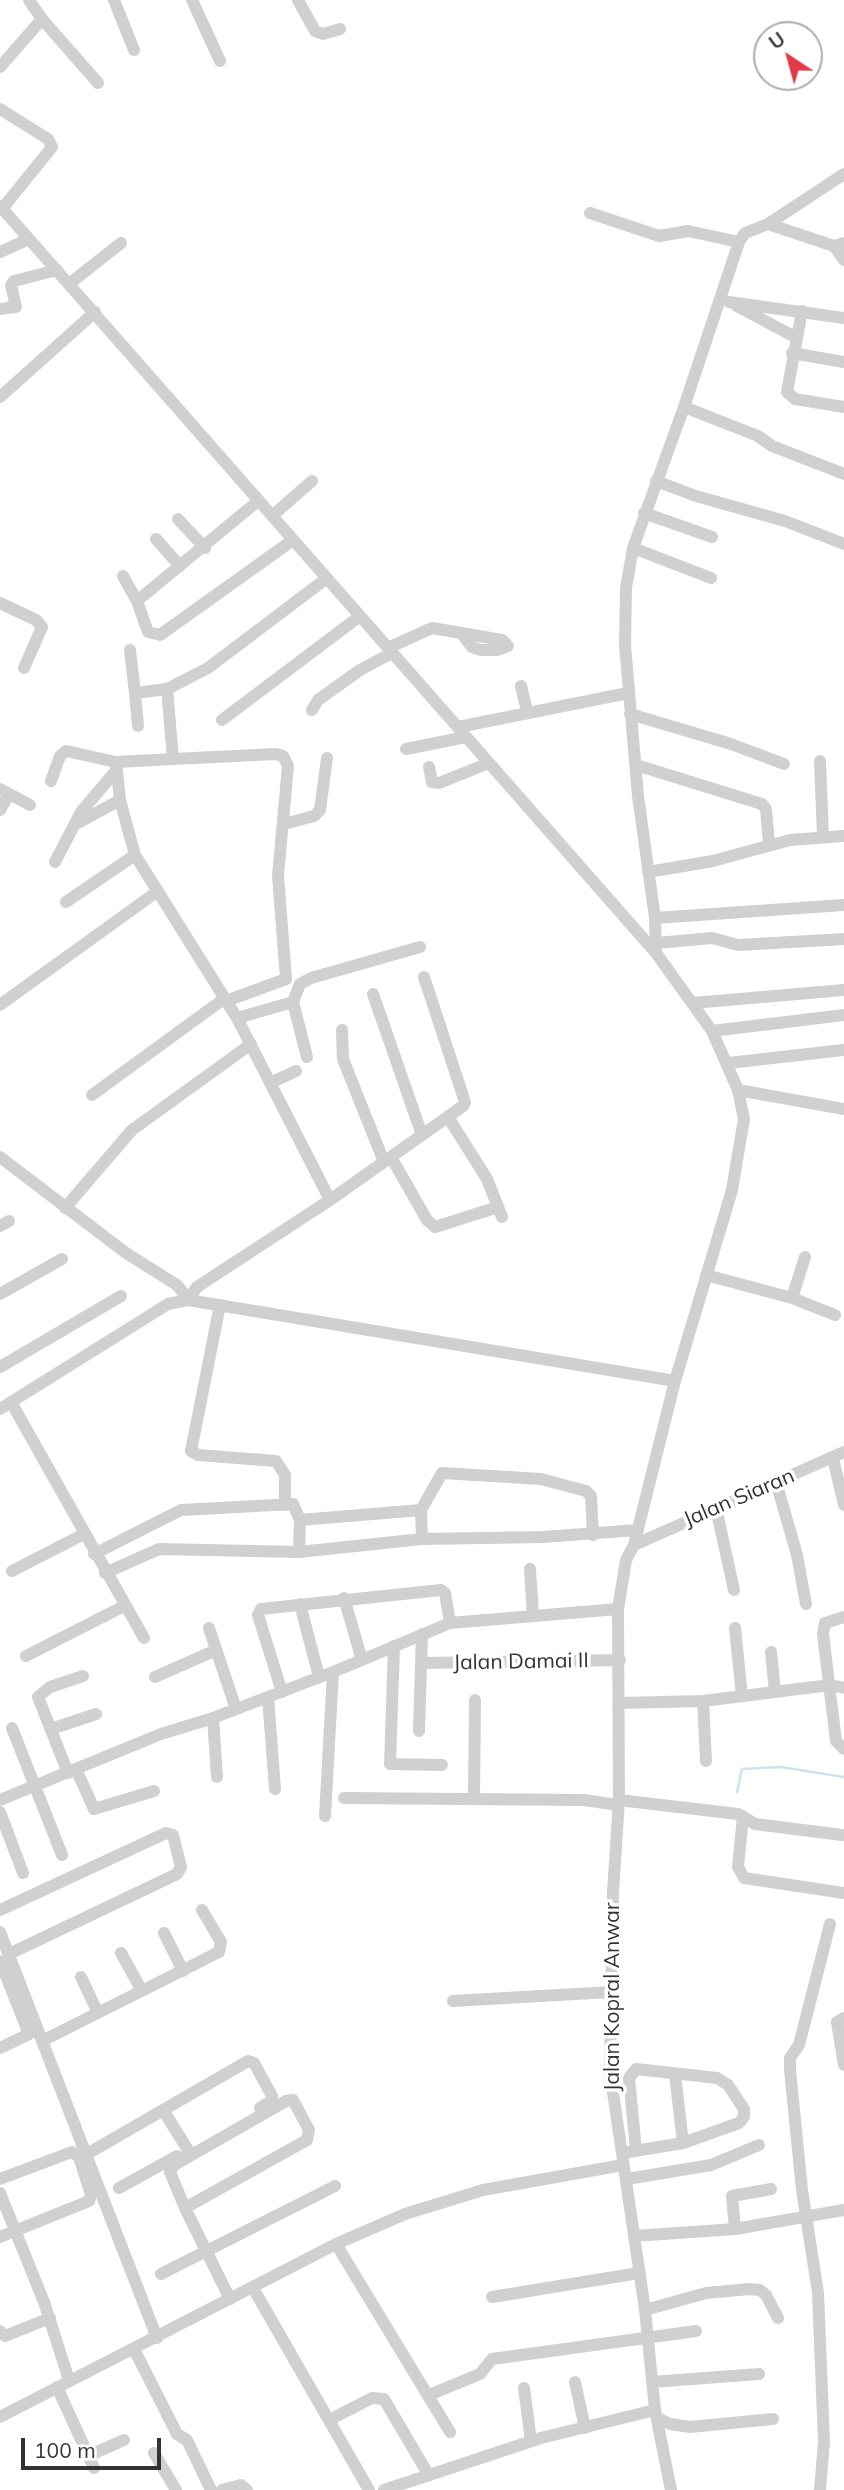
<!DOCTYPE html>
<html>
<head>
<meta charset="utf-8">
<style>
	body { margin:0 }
	#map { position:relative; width:844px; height:2490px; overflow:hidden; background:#fff; font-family:Mulish,sans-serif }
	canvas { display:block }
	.north { position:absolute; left:753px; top:21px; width:70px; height:70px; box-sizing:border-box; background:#fff; border:2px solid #adadad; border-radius:50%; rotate:324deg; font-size:19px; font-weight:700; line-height:28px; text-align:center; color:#333 }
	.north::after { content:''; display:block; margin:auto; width:24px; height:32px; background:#e63946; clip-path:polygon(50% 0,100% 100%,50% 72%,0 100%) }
	.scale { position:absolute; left:21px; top:2438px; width:140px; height:32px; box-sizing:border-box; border:4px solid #333; border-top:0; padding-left:9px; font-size:21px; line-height:24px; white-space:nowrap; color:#333; -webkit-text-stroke:5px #fff; paint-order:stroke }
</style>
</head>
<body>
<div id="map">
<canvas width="844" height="2490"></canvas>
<div class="north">U</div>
<div class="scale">100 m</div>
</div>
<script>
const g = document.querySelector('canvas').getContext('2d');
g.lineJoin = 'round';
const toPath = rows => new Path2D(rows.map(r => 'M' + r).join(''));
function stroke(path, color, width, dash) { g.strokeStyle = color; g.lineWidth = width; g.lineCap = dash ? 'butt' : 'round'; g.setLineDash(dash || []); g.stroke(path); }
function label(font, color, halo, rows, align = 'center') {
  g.font = font + ' Mulish,sans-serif'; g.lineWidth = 7; g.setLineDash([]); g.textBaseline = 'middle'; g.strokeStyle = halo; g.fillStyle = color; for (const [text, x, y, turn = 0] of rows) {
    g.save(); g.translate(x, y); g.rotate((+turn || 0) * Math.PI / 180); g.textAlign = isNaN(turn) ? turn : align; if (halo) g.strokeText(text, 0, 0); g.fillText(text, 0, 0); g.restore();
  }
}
stroke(toPath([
	[737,1792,742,1769,781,1767,844,1777]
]), '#cfe2ee', 2.5);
stroke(toPath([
	[114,0,134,50],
	[192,0,220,61],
	[298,0,315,31,323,34,340,29],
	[42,19,98,83],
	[0,67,42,19,29,0],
	[0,109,48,139,52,147,2,209],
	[0,206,656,953,712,1031,738,1090,744,1119,732,1190,675,1381,634,1545,626,1560,618,1609,619,1800,613,1892,610,2072,645,2310,655,2410,671,2490],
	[590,213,659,236,688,231,739,242],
	[768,224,834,246,844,243],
	[834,246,844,260],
	[0,252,29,239],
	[69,284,121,243],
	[729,302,844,318],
	[737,306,795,337],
	[0,309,16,307,11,285,14,281,57,270],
	[802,311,787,392,795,399,844,407],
	[792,353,844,362],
	[0,397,95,312],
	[684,407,758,436,772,446,844,474],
	[656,481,696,496,785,521,844,544],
	[644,513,712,537],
	[272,516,312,481],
	[178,519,205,548],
	[156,539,180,566],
	[633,548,711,578],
	[123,576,137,601,148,632,160,635,293,540],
	[137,601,258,501],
	[0,603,36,620,42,627,24,668],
	[388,648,432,628,502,640,508,646,497,650,480,650,472,647,462,634],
	[130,650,135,693],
	[521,686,527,711],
	[312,710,318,700,360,670,392,653],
	[630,714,731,744,784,764],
	[222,720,360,616],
	[138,726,135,693,167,689],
	[458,727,628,693],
	[406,749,466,737],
	[820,761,823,837],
	[116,762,173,759],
	[636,765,762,804,766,809,769,844],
	[429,767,432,782,439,783,489,763],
	[51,781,60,756,66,751,116,762,120,800,135,855,237,1018,330,1200],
	[0,789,30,805],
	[0,810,9,794],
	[76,824,120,800],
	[284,824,314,816,320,810,327,758],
	[55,862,81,812,115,772],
	[648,872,713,861,790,840,844,836],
	[66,902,135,855],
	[655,918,844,905],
	[657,943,712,938,738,945,844,939],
	[656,953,655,918,638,796,625,645,626,588,633,548,684,407,739,242,745,233,768,224,844,174],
	[373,994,422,1135],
	[226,1001,286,979,278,876,288,766,283,756,276,754,173,759,167,689,208,668,327,578],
	[293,1002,300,984,311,978,420,947],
	[693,1003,844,990],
	[0,1005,158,891],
	[237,1018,293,1002,307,1057],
	[342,1030,343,1059,384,1162],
	[712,1031,844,1015],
	[728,1063,844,1050],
	[270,1083,296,1071],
	[738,1090,844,1109],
	[92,1095,225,998],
	[448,1117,487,1179,502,1217],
	[0,1157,126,1253,177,1285,184,1294,184,1301],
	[391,1157,427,1220,435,1227,498,1207],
	[65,1208,132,1130,251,1044],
	[0,1226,9,1221],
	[706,1275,792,1298,835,1315],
	[0,1294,62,1259],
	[792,1298,805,1257],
	[188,1300,197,1287,330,1200,463,1106,465,1102,424,977],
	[220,1305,191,1451,198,1455,276,1461,285,1475,285,1505],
	[0,1367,121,1296],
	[11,1402,144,1638],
	[0,1409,168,1304,188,1300,675,1381],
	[833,1458,844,1505],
	[776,1482,797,1555,806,1604],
	[716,1508,734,1590],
	[421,1510,422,1539],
	[300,1520,421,1510,442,1473,541,1479,586,1491,591,1496,593,1535],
	[634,1545,844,1452],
	[94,1554,181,1510,293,1504,300,1520,299,1552],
	[530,1569,533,1615],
	[12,1571,84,1534],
	[105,1573,159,1549,299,1552,422,1539,543,1537,637,1530],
	[344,1598,362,1660],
	[300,1604,319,1677],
	[844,1617,825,1623,823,1634,836,1741,844,1749],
	[209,1628,236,1709],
	[735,1628,742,1696],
	[394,1646,390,1764,442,1765],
	[771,1652,775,1692],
	[26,1656,124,1606],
	[422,1663,620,1660],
	[155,1677,216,1650],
	[282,1692,258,1615,261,1609,441,1590,445,1593,450,1623],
	[268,1697,275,1789],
	[703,1701,706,1761],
	[619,1703,703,1701,830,1685,844,1688],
	[213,1718,217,1777],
	[12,1728,62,1855],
	[51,1729,96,1714],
	[419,1731,422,1634],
	[76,1769,94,1809,154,1791],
	[68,1773,38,1697,50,1687,83,1676],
	[344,1798,584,1800,618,1805],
	[474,1798,475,1700],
	[0,1800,161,1734,213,1718,333,1672,450,1623,618,1609],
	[619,1800,738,1814,755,1824,842,1835],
	[0,1812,23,1873],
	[325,1816,333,1672],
	[743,1816,738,1867,744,1878,844,1893],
	[0,1910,166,1833,173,1835,181,1867,177,1874,9,1954],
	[0,1932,157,2338],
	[164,1933,183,1971],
	[121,1953,142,1991],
	[0,1961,29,2034,0,2048],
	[81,1977,98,2013],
	[453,2001,611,1992],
	[844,2018,837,2022,844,2065],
	[42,2041,219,1952,221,1942,202,1910],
	[675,2074,683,2143],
	[163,2110,188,2150],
	[622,2153,683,2143,739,2123,744,2117,744,2109,728,2085,717,2078,636,2069,629,2078,636,2150],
	[87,2154,248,2061,254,2063,272,2096,271,2101,260,2108],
	[0,2179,72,2152,79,2157,91,2195,89,2201,0,2237],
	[627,2179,711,2165,759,2145],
	[119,2188,177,2156],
	[0,2193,44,2302,69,2380],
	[185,2208,307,2140,309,2130,293,2100,286,2101,174,2165,170,2172,185,2208,230,2299],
	[735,2229,732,2196,771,2189],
	[634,2236,735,2229,844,2210],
	[336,2244,450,2432],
	[161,2274,335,2186],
	[253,2288,369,2490],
	[492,2297,639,2273],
	[645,2310,706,2293,749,2289,760,2290,766,2295,778,2318],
	[0,2331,5,2336,50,2318],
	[134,2349,177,2434,187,2440,211,2490],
	[575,2382,585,2428],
	[652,2382,759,2374],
	[57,2387,94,2468],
	[524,2388,531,2441],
	[429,2395,480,2374,492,2359,696,2331],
	[0,2417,336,2244,405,2214,483,2190,623,2165],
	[658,2418,670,2424,690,2427,773,2419],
	[331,2419,372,2398,384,2399,428,2474],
	[154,2453,176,2490],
	[88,2456,124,2440],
	[222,2490,241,2485,247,2490],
	[384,2490,541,2438,655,2410],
	[820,2490,824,2442,818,2293,802,2190,790,2070,790,2058,799,2045,830,1924]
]), '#d0d0d0', 12);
label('21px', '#333', '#fff', [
	["Jalan Siaran",739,1498,-23],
	["Jalan Damai II",521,1662,-1],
	["Jalan Kopral Anwar",613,1997,-90]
]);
</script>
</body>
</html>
